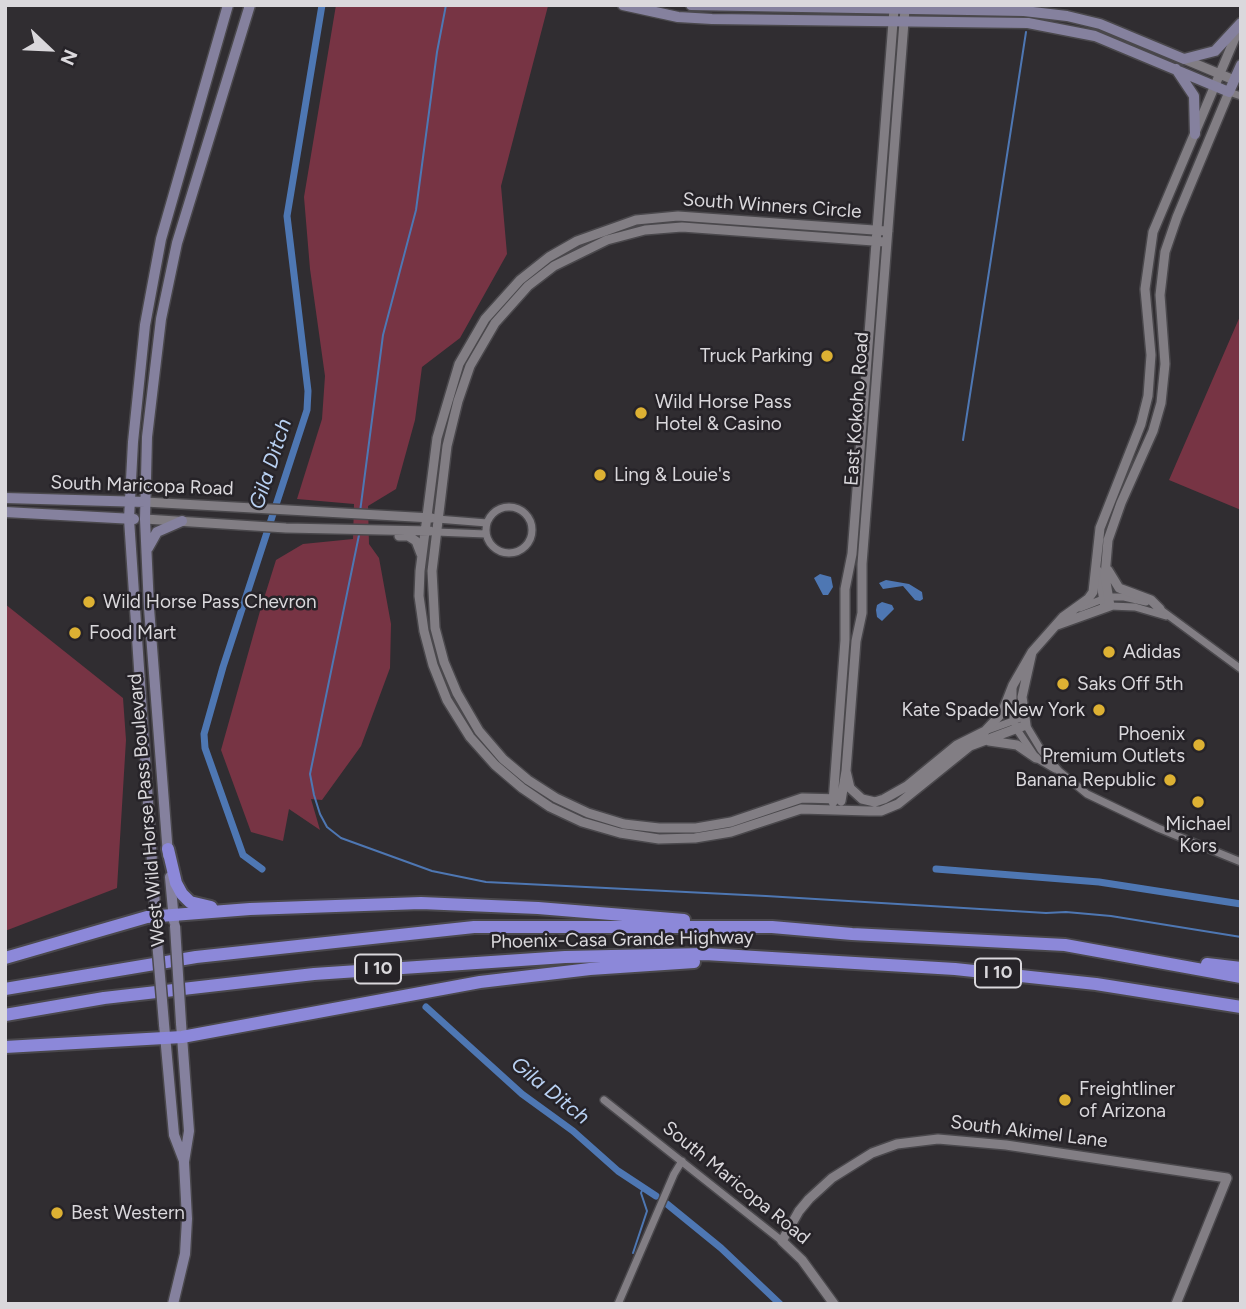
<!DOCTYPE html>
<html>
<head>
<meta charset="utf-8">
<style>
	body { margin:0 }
	#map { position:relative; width:1246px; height:1309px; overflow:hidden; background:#302d31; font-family:Figtree,sans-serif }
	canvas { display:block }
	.frame { position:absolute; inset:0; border:7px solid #dad8dc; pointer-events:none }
	.north { position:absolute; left:14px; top:14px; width:70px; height:70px; -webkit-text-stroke:5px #262328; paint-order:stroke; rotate:113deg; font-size:19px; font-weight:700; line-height:28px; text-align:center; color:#dad8dc }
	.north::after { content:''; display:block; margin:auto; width:24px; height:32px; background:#dad8dc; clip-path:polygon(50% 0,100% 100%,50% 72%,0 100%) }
</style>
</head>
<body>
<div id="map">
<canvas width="1246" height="1309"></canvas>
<div class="frame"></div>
<div class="north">N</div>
</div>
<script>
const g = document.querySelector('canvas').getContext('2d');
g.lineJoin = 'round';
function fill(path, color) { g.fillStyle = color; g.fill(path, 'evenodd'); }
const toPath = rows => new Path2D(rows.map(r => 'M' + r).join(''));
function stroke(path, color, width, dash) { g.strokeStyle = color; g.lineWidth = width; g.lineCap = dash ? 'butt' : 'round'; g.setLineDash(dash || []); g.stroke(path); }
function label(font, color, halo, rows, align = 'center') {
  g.font = font + ' Figtree,sans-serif'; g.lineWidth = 5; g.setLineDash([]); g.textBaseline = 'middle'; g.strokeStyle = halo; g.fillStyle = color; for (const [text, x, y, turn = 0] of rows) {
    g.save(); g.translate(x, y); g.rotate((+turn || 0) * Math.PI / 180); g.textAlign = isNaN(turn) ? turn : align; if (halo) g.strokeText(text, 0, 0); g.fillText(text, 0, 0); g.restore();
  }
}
fill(toPath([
	[336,5,548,6,501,186,507,254,460,338,422,367,415,420,396,489,368,506,369,544,379,558,391,624,390,668,361,746,322,800,311,799,320,830,289,809,283,841,251,832,221,750,260,611,276,560,303,544,353,539,354,504,297,499,322,419,325,376,310,269,304,197],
	[1241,314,1241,510,1169,480],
	[5,604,123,698,126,740,117,888,5,931]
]), '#773444');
fill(toPath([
	[820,574,831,577,833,587,828,595,823,595,814,578],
	[886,580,909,584,922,592,923,599,920,601,915,600,903,586,883,589,879,583],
	[882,602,892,605,894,609,882,621,877,617,876,610,877,605]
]), '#4e77b3');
stroke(toPath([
	[963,440,1026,32],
	[360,512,383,335,416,210,437,52,446,5],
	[359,535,310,774,314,795,320,814,327,827,341,838,432,871,486,882,766,896,1046,913,1066,912,1111,916,1241,937],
	[633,1253,647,1211,641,1193,643,1188]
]), '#4e77b3', 2);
stroke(toPath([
	[262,869,243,855,205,748,204,734,223,667,307,410,308,391,287,216,322,5],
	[936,869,1099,882,1241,904],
	[426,1007,522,1094,573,1131,618,1171,656,1196],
	[667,1204,721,1248,780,1304]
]), '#4e77b3', 7);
const minor = toPath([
	[1229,92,1241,96],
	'486 530a23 23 0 1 1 46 0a23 23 0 1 1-46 0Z',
	[437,519,487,523],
	[436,532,486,534],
	[1098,570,1104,608],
	[1110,606,1135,607,1166,616],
	[1157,607,1241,669],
	[1080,608,1108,597,1124,597,1146,602],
	[1013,690,1013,717,1016,728,1036,758,1055,769],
	[1026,725,1041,750,1059,771,1087,794,1158,828,1241,862],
	[985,731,1024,717],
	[604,1100,782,1241],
	[618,1304,674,1174,682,1161]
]);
const tertiary = toPath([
	[1184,59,1234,80],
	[888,231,678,216,636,220,577,241,549,257,520,280,485,319,459,364,437,438,420,571,419,596,424,631,433,665,447,700,470,737,495,765,522,788,550,807,582,822,620,833,659,839,695,838,731,832,801,809,869,811,881,811,898,804,970,746,1026,725,1022,697,1032,652],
	[145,502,432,518],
	[145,519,286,528,430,531],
	[399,536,408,536,416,541,421,554],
	[1108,570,1119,588,1151,600,1160,609],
	[1057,625,1110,606,1105,576,1108,540,1121,503,1153,431,1161,403,1165,364,1160,295,1165,252,1177,217,1229,92],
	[989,741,1017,745,1036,758],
	[846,771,850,788,862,799,875,802,884,799,907,786,957,745,985,731,1002,713,1013,685,1032,652,1063,617,1088,599,1093,592,1100,528,1141,424,1148,396,1151,355,1145,289,1153,232,1240,26],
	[841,799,802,798,731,822,696,828,659,828,624,824,588,813,556,798,528,780,503,759,479,731,457,693,444,662,435,628,432,571,447,446,458,401,470,366,495,323,528,286,554,266,607,240,645,230,682,227,887,242],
	[841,801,846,771,856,641,862,613,862,564,905,9],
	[833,802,845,640,845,589,852,554,894,9],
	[834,1304,802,1260,782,1241,799,1211,809,1199,832,1178,872,1153,897,1144,938,1139,1006,1145,1227,1178,1176,1304]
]);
const secondary = toPath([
	[623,5,678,17,712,19,1028,23,1095,36,1229,92,1241,65],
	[691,5,1024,11,1067,16,1100,24,1184,59,1215,51,1241,23],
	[1176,69,1194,96,1195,134],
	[5,498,145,502],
	[5,512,134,519],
	[148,548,157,532,182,521],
	[168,855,149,608,145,519,147,437,161,319,177,243,250,5],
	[170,877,174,921],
	[156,921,129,519,133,442,145,325,161,239,228,5],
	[164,1024,174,1135,184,1161],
	[173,1304,185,1254,187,1219,184,1162,189,1131,181,1023]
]);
const motorway = toPath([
	[168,849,176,883,182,894,190,902,211,907],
	[5,958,147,917,250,909,421,903,538,908,684,920],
	[1207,964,1241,968],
	[5,989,196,957,474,927,772,927,852,934,1065,945,1241,977],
	[5,1015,104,998,314,974,565,957,705,954,955,969,1096,984,1241,1007],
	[5,1047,182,1037,480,982,590,969,694,962]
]);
stroke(minor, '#4a484c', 10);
stroke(tertiary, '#4a484c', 12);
stroke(secondary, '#4a484c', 13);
stroke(motorway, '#4a484c', 16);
stroke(minor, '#827e84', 7);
stroke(tertiary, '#827e84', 9);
stroke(secondary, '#85819e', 10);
stroke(motorway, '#8c88d9', 12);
const secondaryBridge = toPath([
	[175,926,181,1023],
	[156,929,164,1024]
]);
stroke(secondaryBridge, '#4a484c', 13, []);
stroke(secondaryBridge, '#85819e', 10);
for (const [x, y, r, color] of [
	[827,356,7,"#ddb133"],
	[641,413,7,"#ddb133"],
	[600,475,7,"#ddb133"],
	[89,602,7,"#ddb133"],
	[75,633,7,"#ddb133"],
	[1109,652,7,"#ddb133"],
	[1063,684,7,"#ddb133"],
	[1099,710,7,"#ddb133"],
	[1199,745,7,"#ddb133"],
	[1170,780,7,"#ddb133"],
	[1198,802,7,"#ddb133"],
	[1065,1100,7,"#ddb133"],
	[57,1213,7,"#ddb133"]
]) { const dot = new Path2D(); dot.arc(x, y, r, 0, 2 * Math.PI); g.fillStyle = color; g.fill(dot); stroke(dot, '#262328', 2.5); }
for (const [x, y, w] of [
	[378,969,46],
	[998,973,46]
]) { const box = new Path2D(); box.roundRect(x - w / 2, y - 14.5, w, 29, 5); g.fillStyle = '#262328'; g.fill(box); stroke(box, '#dad8dc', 2); }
label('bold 18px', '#dad8dc', null, [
	["I 10",378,969],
	["I 10",998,973]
]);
label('19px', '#dad8dc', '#262328', [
	["South Winners Circle",772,206,4],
	["East Kokoho Road",857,409,-86],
	["South Maricopa Road",142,486,2],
	["West Wild Horse Pass Boulevard",147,810,-95],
	["Phoenix-Casa Grande Highway",622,940,-1],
	["South Akimel Lane",1029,1132,7],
	["South Maricopa Road",736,1183,39]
]);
label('19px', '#dad8dc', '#262328', [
	["Truck Parking",813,356,"right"],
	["Wild Horse Pass",655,402],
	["Hotel & Casino",655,424],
	["Ling & Louie's",614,475],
	["Wild Horse Pass Chevron",103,602],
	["Food Mart",89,633],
	["Adidas",1123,652],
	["Saks Off 5th",1077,684],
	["Kate Spade New York",1085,710,"right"],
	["Phoenix",1185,734,"right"],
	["Premium Outlets",1185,756,"right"],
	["Banana Republic",1156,780,"right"],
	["Michael",1198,824,"center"],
	["Kors",1198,846,"center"],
	["Freightliner",1079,1089],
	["of Arizona",1079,1111],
	["Best Western",71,1213]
], 'left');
label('italic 21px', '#b9d1f2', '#262328', [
	["Gila Ditch",271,464,-72],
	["Gila Ditch",550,1091,39]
]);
</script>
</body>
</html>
